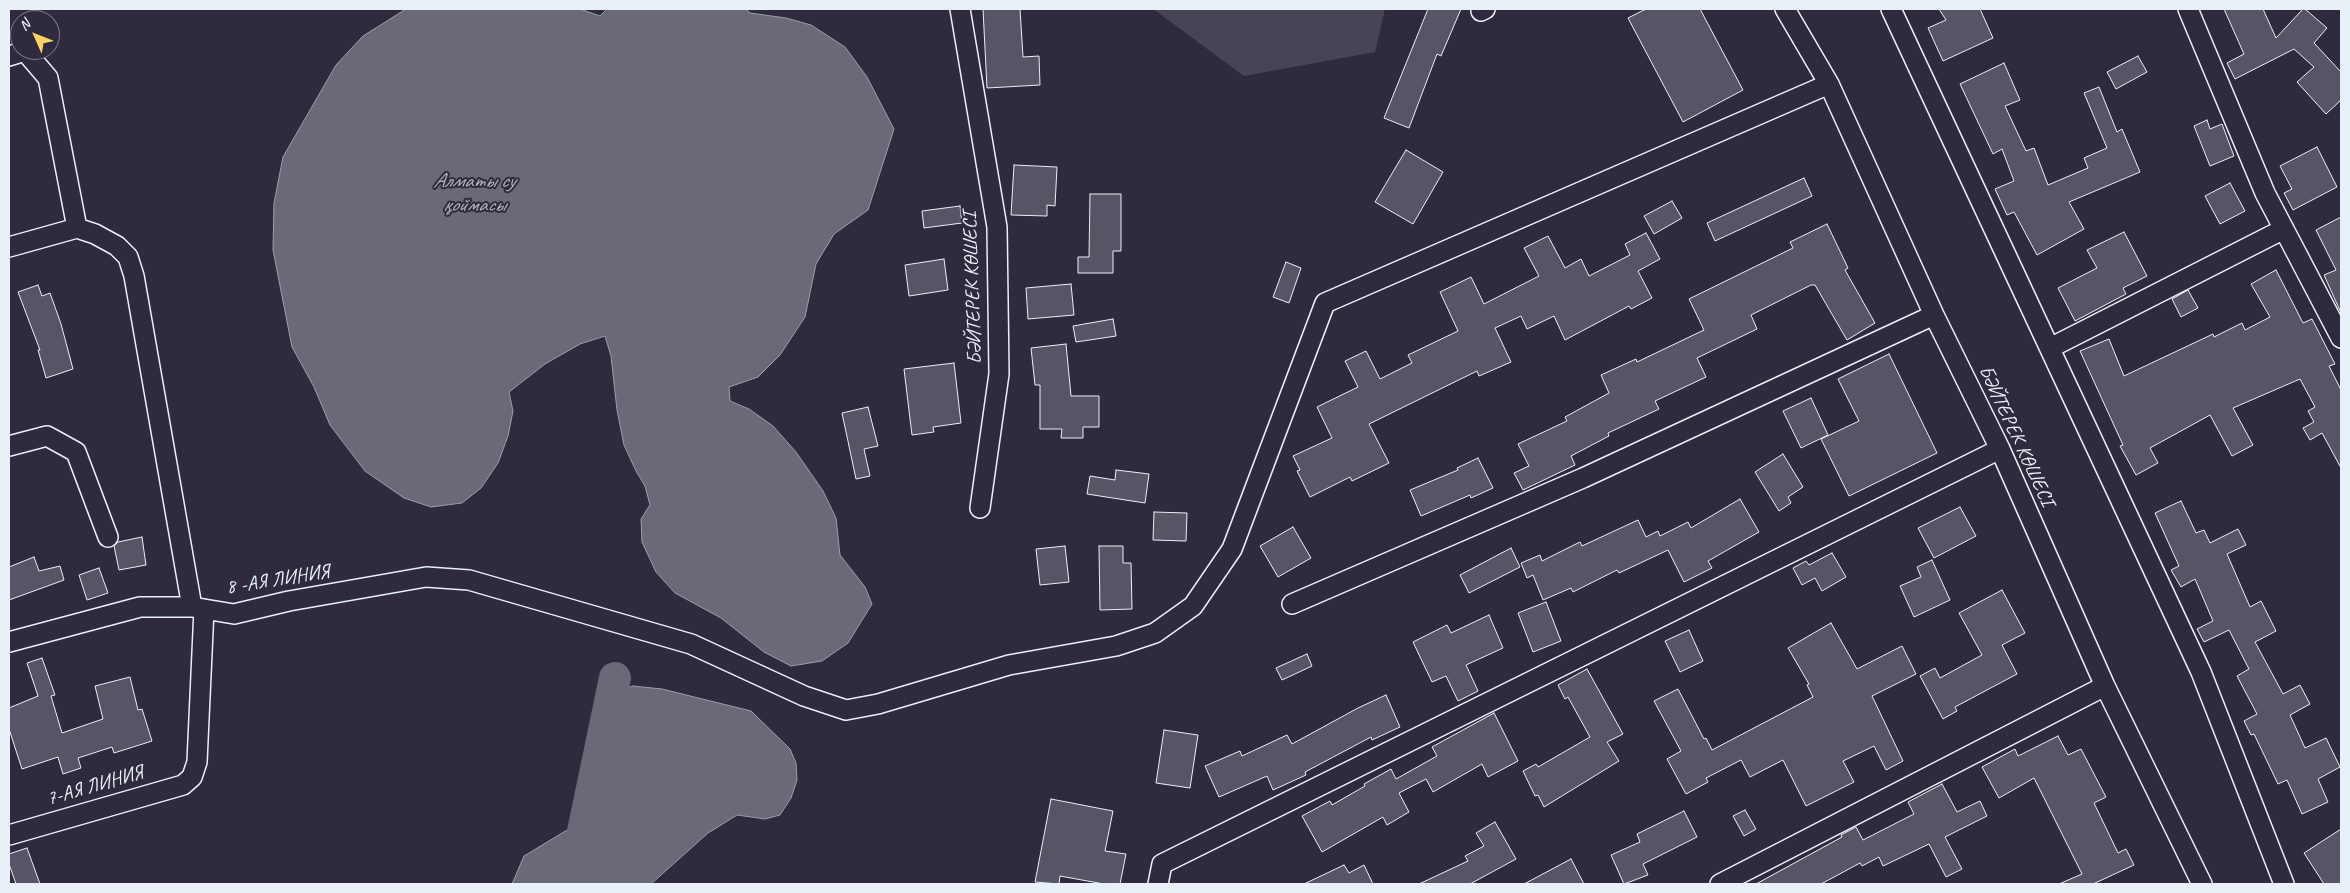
<!DOCTYPE html>
<html>
<head>
<meta charset="utf-8">
<style>
	body { margin:0 }
	#map { position:relative; width:2350px; height:893px; overflow:hidden; background:#2f2a3d; font-family:Caveat,sans-serif }
	canvas { display:block }
	.frame { position:absolute; inset:0; border:10px solid #e8f1f8; pointer-events:none }
	.north { position:absolute; left:10px; top:10px; width:50px; height:50px; box-sizing:border-box; background:#2f2a3d; border:1px solid #797a88; border-radius:50%; rotate:314deg; font-size:14px; font-weight:700; line-height:20px; text-align:center; color:#e8f1f8 }
	.north::after { content:''; display:block; margin:auto; width:18px; height:22px; background:#ffd166; clip-path:polygon(50% 0,100% 100%,50% 72%,0 100%) }
</style>
</head>
<body>
<div id="map">
<canvas width="2350" height="893"></canvas>
<div class="frame"></div>
<div class="north">N</div>
</div>
<script>
const g = document.querySelector('canvas').getContext('2d');
g.lineJoin = 'round';
function fill(path, color) { g.fillStyle = color; g.fill(path, 'evenodd'); }
const toPath = rows => new Path2D(rows.map(r => 'M' + r).join(''));
function stroke(path, color, width, dash) { g.strokeStyle = color; g.lineWidth = width; g.lineCap = dash ? 'butt' : 'round'; g.setLineDash(dash || []); g.stroke(path); }
function label(font, color, halo, rows, align = 'center') {
  g.font = font + ' Caveat,sans-serif'; g.lineWidth = 4; g.setLineDash([]); g.textBaseline = 'middle'; g.strokeStyle = halo; g.fillStyle = color; for (const [text, x, y, turn = 0] of rows) {
    g.save(); g.translate(x, y); g.rotate((+turn || 0) * Math.PI / 180); g.textAlign = isNaN(turn) ? turn : align; if (halo) g.strokeText(text, 0, 0); g.fillText(text, 0, 0); g.restore();
  }
}
fill(toPath([
	[1153,9,1385,9,1375,52,1244,76]
]), '#464455');
const water = toPath([
	[406,9,580,9,600,16,607,9,746,9,750,13,786,18,811,25,845,47,867,77,894,129,868,210,834,234,816,264,805,317,780,355,758,377,729,387,730,401,749,409,773,426,796,452,823,491,836,518,840,555,865,587,872,604,848,643,822,661,791,666,764,652,721,618,675,593,656,572,642,542,641,519,650,505,645,486,636,471,624,445,617,410,611,356,605,336,580,344,545,364,509,392,513,411,508,436,498,463,481,488,462,503,431,507,404,498,365,471,330,425,314,387,292,347,273,250,274,203,283,157,336,65,363,36,406,9],
	[633,686,662,689,751,711,790,749,796,763,797,780,791,798,780,815,765,819,737,815,708,833,651,884,512,884,524,856,587,818,606,782,593,741,611,693,633,686]
]);
fill(water, '#696978');
stroke(water, '#9c9fab', 1);
stroke(toPath([
	[572,884,615,678]
]), '#696978', 32);
const building = toPath([
	[983,9,1020,9,1023,57,1039,56,1040,85,987,88,983,9],
	[1428,9,1461,9,1441,56,1437,54,1409,128,1384,118,1428,9],
	[1646,9,1700,9,1743,90,1683,122,1628,18,1646,9],
	[1939,9,1980,9,1993,38,1943,61,1928,28,1946,20,1939,9],
	[2224,9,2263,9,2276,38,2303,9,2305,9,2327,28,2314,43,2341,72,2341,100,2326,114,2297,82,2314,67,2294,49,2235,79,2227,63,2244,54,2224,9],
	[2138,56,2147,72,2116,89,2107,72,2138,56],
	[2004,63,2020,100,2005,106,2026,151,2034,148,2048,185,2088,168,2084,158,2107,148,2084,93,2099,87,2117,132,2122,129,2140,172,2069,202,2084,229,2037,255,2014,212,2007,215,1995,189,2014,181,2002,149,1993,154,1960,84,2004,63],
	[2207,120,2210,129,2222,124,2234,156,2210,166,2194,126,2207,120],
	[2317,147,2337,187,2293,210,2284,193,2292,189,2280,166,2317,147],
	[1406,150,1443,172,1413,224,1375,202,1406,150],
	[1014,165,1057,167,1055,206,1047,205,1047,216,1011,215,1014,165],
	[1804,178,1812,196,1715,241,1707,223,1804,178],
	[2230,183,2245,211,2220,224,2205,196,2230,183],
	[1090,194,1121,194,1121,251,1113,251,1113,273,1078,273,1078,257,1089,257,1090,194],
	[1672,201,1682,218,1654,234,1644,216,1672,201],
	[960,206,962,223,924,228,922,211,960,206],
	[2341,217,2341,313,2324,275,2336,270,2316,230,2341,217],
	[1827,224,1848,268,1845,270,1875,323,1847,340,1815,285,1811,285,1751,315,1757,329,1697,358,1706,377,1655,401,1659,409,1608,433,1609,436,1571,456,1575,465,1523,490,1514,473,1529,466,1518,444,1567,421,1565,417,1609,393,1601,375,1636,359,1637,362,1704,330,1689,299,1793,248,1790,242,1827,224],
	[2124,232,2147,276,2123,288,2126,294,2075,321,2058,288,2097,268,2087,250,2124,232],
	[1646,233,1660,259,1638,271,1652,298,1631,309,1629,306,1565,340,1554,316,1527,329,1521,316,1495,328,1511,362,1479,376,1477,371,1369,424,1389,463,1352,481,1350,477,1310,497,1297,471,1300,470,1293,456,1332,438,1317,407,1358,387,1345,361,1366,351,1380,379,1412,363,1408,355,1458,331,1440,292,1471,277,1484,304,1539,276,1524,248,1548,236,1565,268,1581,259,1589,276,1630,255,1625,244,1646,233],
	[944,259,948,290,909,296,905,265,944,259],
	[1286,262,1301,268,1289,303,1273,297,1286,262],
	[2276,270,2303,323,2312,319,2335,364,2329,366,2341,390,2341,468,2322,433,2310,440,2303,428,2314,422,2308,411,2315,407,2300,379,2233,408,2253,445,2232,456,2210,415,2150,448,2158,463,2136,475,2120,446,2123,445,2080,351,2109,339,2124,376,2213,334,2214,337,2242,323,2245,330,2270,317,2251,284,2276,270],
	[1071,284,1074,315,1028,319,1026,288,1071,284],
	[38,285,42,296,50,293,61,324,73,369,46,378,38,350,40,350,18,292,38,285],
	[2188,290,2198,308,2181,317,2172,299,2188,290],
	[1113,319,1116,336,1076,342,1073,326,1113,319],
	[1066,344,1071,396,1099,396,1099,427,1083,427,1083,438,1061,438,1062,429,1040,429,1040,385,1035,385,1031,348,1066,344],
	[1889,354,1937,453,1849,496,1821,439,1859,421,1838,379,1889,354],
	[954,363,961,423,933,427,934,432,912,435,904,369,954,363],
	[1811,398,1828,435,1801,448,1783,411,1811,398],
	[868,407,878,446,864,449,870,476,856,479,842,413,868,407],
	[1783,454,1803,487,1788,497,1791,503,1779,511,1755,472,1783,454],
	[1478,458,1493,488,1471,498,1470,495,1421,516,1410,490,1458,470,1457,468,1478,458],
	[1116,470,1149,474,1145,503,1087,494,1090,476,1115,480,1116,470],
	[1740,499,1759,532,1708,561,1712,568,1684,582,1668,550,1619,573,1617,570,1573,592,1571,588,1543,600,1533,575,1527,578,1521,563,1540,555,1542,561,1580,542,1582,546,1638,520,1646,537,1658,531,1660,536,1688,522,1691,528,1740,499],
	[2181,501,2196,533,2204,530,2210,543,2238,529,2246,545,2227,554,2250,607,2261,601,2276,631,2255,642,2283,694,2300,685,2310,704,2290,715,2305,748,2326,738,2340,767,2318,779,2328,802,2302,814,2287,780,2278,784,2254,734,2251,735,2244,721,2257,714,2237,676,2249,669,2229,630,2204,642,2197,629,2213,621,2195,579,2181,587,2171,570,2179,566,2155,513,2181,501],
	[1960,507,1976,536,1934,558,1918,528,1960,507],
	[1154,512,1187,513,1186,541,1153,540,1154,512],
	[1293,527,1311,558,1278,577,1260,546,1293,527],
	[142,537,146,565,119,570,114,546,118,542,142,537],
	[1065,546,1069,582,1040,585,1036,549,1065,546],
	[1099,546,1123,546,1123,563,1131,563,1132,609,1100,610,1099,546],
	[1511,548,1520,567,1469,593,1460,575,1511,548],
	[1832,553,1846,577,1822,591,1815,578,1802,585,1793,568,1806,561,1809,565,1832,553],
	[34,557,39,571,60,566,64,580,9,600,9,567,34,557],
	[1932,560,1950,600,1914,617,1900,586,1921,577,1917,567,1932,560],
	[99,568,108,593,87,600,79,575,99,568],
	[2002,590,2025,633,2002,645,2017,674,1955,707,1957,711,1943,719,1920,676,1935,668,1940,678,1982,655,1959,613,2002,590],
	[1546,602,1561,641,1533,652,1518,613,1546,602],
	[1489,615,1503,648,1466,665,1478,691,1458,701,1446,676,1432,682,1413,642,1447,625,1451,633,1489,615],
	[1831,623,1857,669,1902,646,1916,674,1872,696,1903,761,1886,770,1874,746,1843,761,1854,782,1806,806,1783,760,1750,777,1741,760,1706,778,1708,782,1686,794,1667,759,1681,751,1654,701,1678,689,1704,739,1706,738,1712,750,1813,697,1807,685,1809,684,1788,648,1831,623],
	[1689,630,1703,661,1680,672,1665,641,1689,630],
	[1307,654,1312,666,1282,680,1276,668,1307,654],
	[42,658,55,695,51,696,62,733,103,719,95,686,130,677,138,710,142,709,152,741,114,753,112,747,78,758,81,768,63,774,58,757,22,769,9,729,9,708,38,696,27,663,42,658],
	[1587,669,1623,734,1607,742,1619,761,1544,807,1538,795,1535,796,1523,771,1536,764,1538,767,1590,737,1568,697,1565,699,1558,685,1587,669],
	[1386,695,1400,727,1372,740,1371,737,1305,772,1306,775,1273,790,1267,776,1219,797,1205,766,1240,751,1242,756,1287,735,1292,744,1358,708,1386,695],
	[1494,713,1518,761,1488,777,1482,764,1433,792,1426,779,1399,793,1409,812,1387,825,1383,817,1322,852,1302,816,1330,801,1332,805,1365,786,1364,784,1391,769,1396,779,1437,756,1432,747,1494,713],
	[1164,730,1198,735,1190,788,1156,783,1164,730],
	[2058,736,2068,755,2081,749,2106,797,2094,803,2118,853,2126,849,2134,865,2093,884,2059,884,2082,874,2034,778,1999,798,1982,767,2015,749,2018,756,2058,736],
	[1942,784,1957,812,1980,801,1987,816,1945,837,1962,869,1946,877,1929,844,1883,866,1879,857,1862,866,1860,863,1821,884,1756,884,1842,837,1841,835,1856,827,1863,840,1914,814,1908,802,1942,784],
	[1051,799,1113,811,1105,851,1126,854,1120,884,1104,884,1060,876,1059,884,1035,882,1051,799],
	[1745,810,1756,829,1744,836,1733,816,1745,810],
	[1684,811,1697,837,1643,864,1648,875,1624,884,1611,855,1640,842,1637,834,1684,811],
	[1495,822,1516,859,1470,884,1419,884,1468,861,1465,856,1484,846,1476,833,1495,822],
	[2341,829,2341,884,2324,884,2304,853,2341,829],
	[27,848,40,884,16,884,9,864,9,854,27,848],
	[1571,859,1584,884,1524,884,1571,859],
	[1344,865,1349,873,1364,865,1373,884,1304,884,1344,865]
]);
fill(building, '#575565');
stroke(building, '#e8f1f8', 1);
const minor = toPath([
	[960,9,997,227,999,374,980,508],
	[1785,9,1829,84,1934,315,2000,449,2105,686,2202,884],
	[1891,9,2201,672,2284,884],
	[2188,9,2265,193,2341,338],
	[1481,11,1485,9],
	[9,56,25,51,48,78,77,228],
	[9,247,77,228,95,234,117,246,128,257,134,276,192,607],
	[2050,348,2284,229],
	[9,446,47,436,76,452,108,537],
	[1292,604,1583,478,1934,315],
	[9,642,140,607,192,607,234,614,289,601,426,577,469,580,691,644,804,696,846,710,878,704,1009,665,1116,646,1155,633,1193,606,1232,549,1325,303,1829,84],
	[9,835,183,785,192,777,197,762,204,609],
	[1158,884,1162,864,2000,449],
	[1720,884,2105,686]
]);
stroke(minor, '#e8f1f8', 22);
stroke(minor, '#2f2a3d', 19);
label('20px', '#e8f1f8', '#2f2a3d', [
	["БӘЙТЕРЕК КӨШЕСІ",973,288,-92],
	["БӘЙТЕРЕК КӨШЕСІ",2016,436,65],
	["8 -АЯ ЛИНИЯ",278,580,-9],
	["7-АЯ ЛИНИЯ",95,786,-16]
]);
label('italic 21px', '#afb4be', '#2f2a3d', [
	["Алматы су",474,181],
	["қоймасы",474,205]
]);
</script>
</body>
</html>
